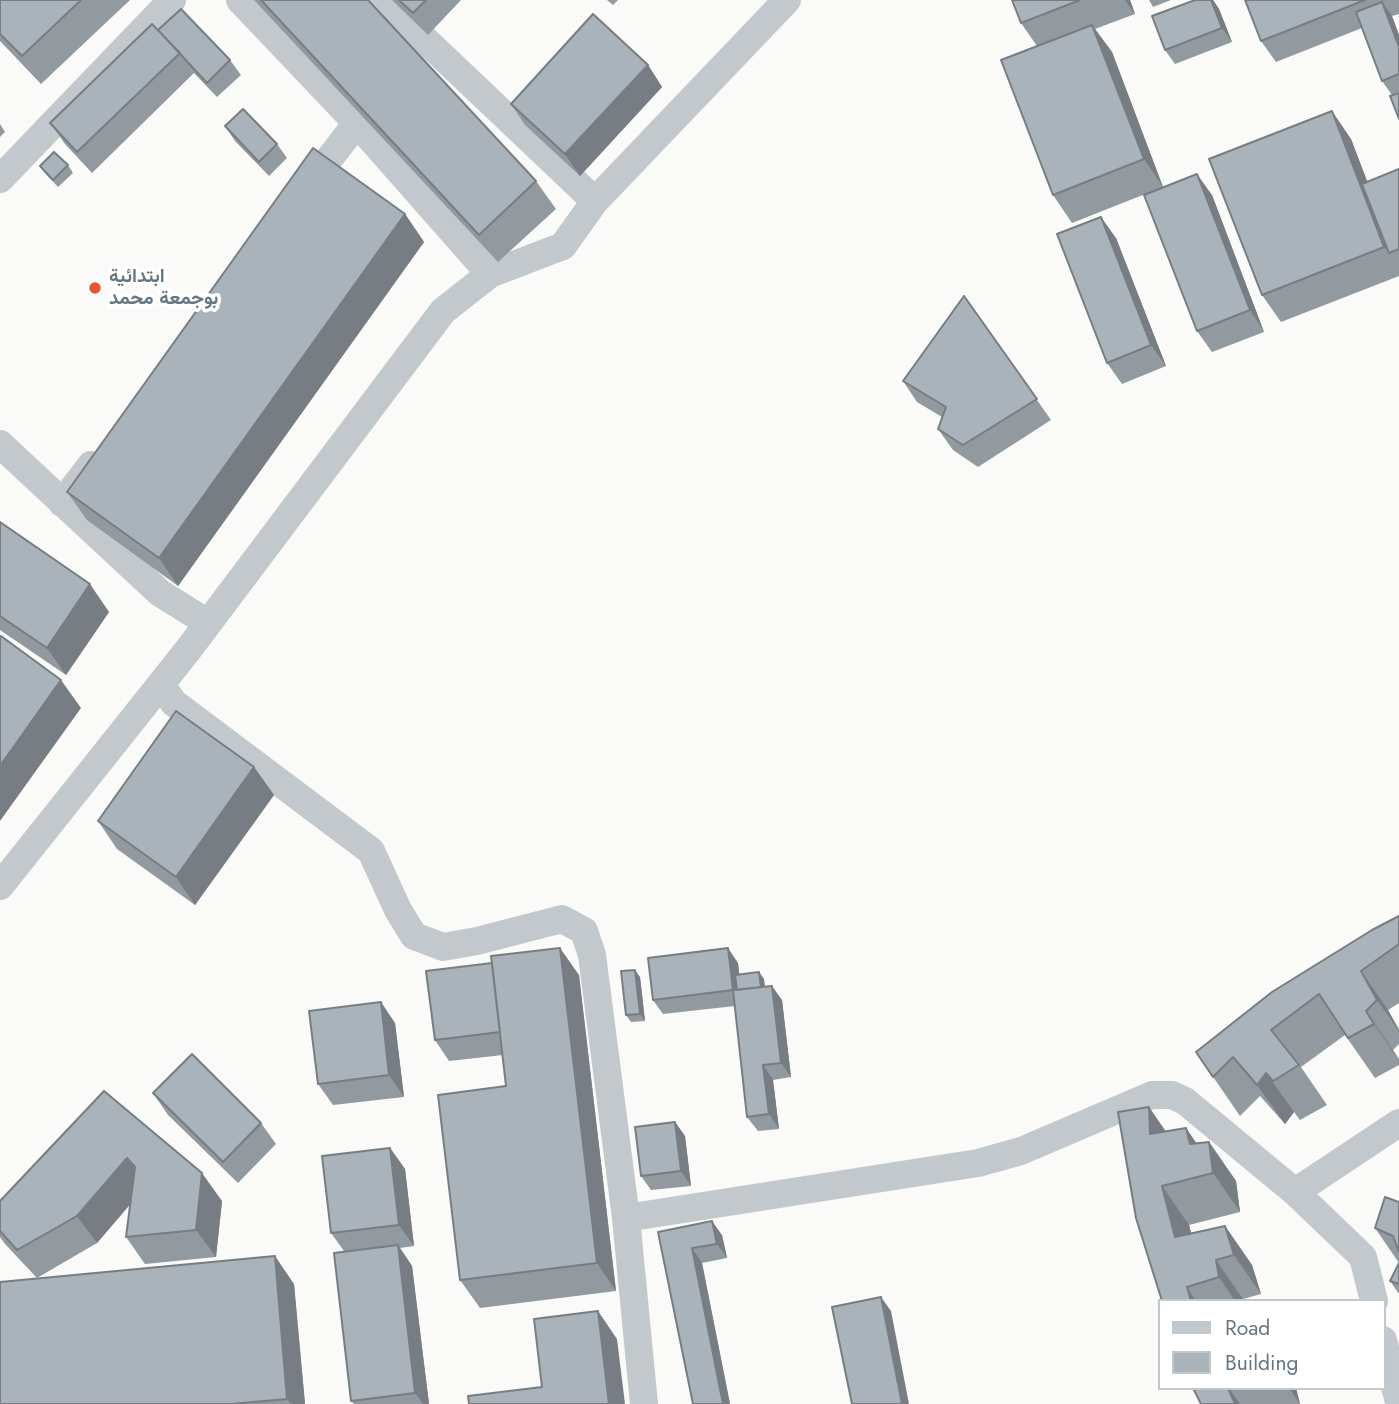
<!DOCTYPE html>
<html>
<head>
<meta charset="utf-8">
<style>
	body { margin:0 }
	#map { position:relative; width:1399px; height:1404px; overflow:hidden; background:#fafaf8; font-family:Jost,sans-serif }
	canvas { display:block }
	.legend { position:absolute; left:1158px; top:1299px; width:228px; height:91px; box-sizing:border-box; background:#fff; border:2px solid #c1c8cd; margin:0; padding:9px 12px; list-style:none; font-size:21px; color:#657683 }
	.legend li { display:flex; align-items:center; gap:14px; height:35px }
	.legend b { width:35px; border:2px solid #c1c8cd }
</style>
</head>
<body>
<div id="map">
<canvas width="1399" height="1404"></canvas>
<ul class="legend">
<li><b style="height:9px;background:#c3c8cc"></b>Road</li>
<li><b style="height:19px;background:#aab3b9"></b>Building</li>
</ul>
</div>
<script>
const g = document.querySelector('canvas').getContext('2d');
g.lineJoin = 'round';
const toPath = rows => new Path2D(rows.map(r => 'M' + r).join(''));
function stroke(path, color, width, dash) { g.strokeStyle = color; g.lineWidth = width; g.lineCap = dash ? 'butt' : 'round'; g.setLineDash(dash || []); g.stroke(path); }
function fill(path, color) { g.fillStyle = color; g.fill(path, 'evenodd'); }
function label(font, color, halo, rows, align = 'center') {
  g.font = font + ' Jost,Vazirmatn,sans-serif'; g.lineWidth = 7; g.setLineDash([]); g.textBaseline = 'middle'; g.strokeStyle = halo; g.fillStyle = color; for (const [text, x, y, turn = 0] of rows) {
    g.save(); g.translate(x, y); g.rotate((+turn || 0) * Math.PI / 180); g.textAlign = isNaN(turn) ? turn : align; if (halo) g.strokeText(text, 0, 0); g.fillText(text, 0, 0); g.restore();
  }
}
stroke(toPath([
	[240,0,357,123,490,274],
	[383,0,595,201],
	[0,179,172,0],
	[305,190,357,123],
	[0,444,160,593,208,623],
	[62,503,91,465],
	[161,685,174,703,371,851,398,910,414,936,443,947,477,941,562,919,584,931,592,955,626,1218,644,1404],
	[0,886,188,650,443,311,490,274,563,246,595,201,787,0],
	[626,1218,978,1163,1021,1151,1152,1095,1172,1095,1185,1101,1295,1192],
	[1374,1301,1363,1257,1295,1192,1399,1123],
	[1383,1340,1399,1402]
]), '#c3c8cc', 28);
fill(toPath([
	[0,0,130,0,41,84,0,41],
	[254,0,368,0,536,181,556,209,498,262],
	[392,0,461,0,428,35],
	[607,0,618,0,613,5],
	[1012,0,1130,0,1135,14,1095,29,1112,52,1163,187,1072,223,1053,195,1037,46,1021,23],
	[1149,0,1171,0,1153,7],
	[1195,0,1213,0,1219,9,1232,42,1175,64,1165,50],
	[1245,0,1399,0,1399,14,1392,16,1399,35,1399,92,1392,95,1382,81,1362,28,1276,62,1261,41],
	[158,30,230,60,241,75,217,97,194,73,92,173,65,144,50,123],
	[648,65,662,87,580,176,525,125,511,104],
	[0,124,5,132,0,137],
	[225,126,277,144,287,158,269,176,235,141],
	[1351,139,1367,182,1399,169,1399,276,1281,322,1262,295],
	[68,165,73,173,58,187,45,173,40,166],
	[1212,195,1264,332,1212,352,1197,331],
	[405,214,424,242,178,586,87,520,67,492],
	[1116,238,1166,366,1122,384,1107,363],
	[964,296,1051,420,978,467,953,450,938,429,942,417,917,402,903,381],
	[0,522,109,612,66,675,0,630],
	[254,767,274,795,195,905,117,849,98,821],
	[1399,916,1399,1003,1388,1010,1399,1029,1399,1044,1393,1050,1399,1059,1399,1065,1375,1078,1345,1035,1301,1067,1327,1105,1300,1120,1294,1112,1285,1124,1260,1096,1240,1116,1196,1052],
	[738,963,739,974,764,979,765,987,782,1000,791,1077,773,1080,779,1129,758,1131,747,1117,735,1006,663,1014,653,1000],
	[579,975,616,1291,480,1308,460,1280,506,1086,503,1055,449,1061,435,1040],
	[640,977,645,1021,631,1022,626,1015],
	[395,1023,404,1097,333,1105,318,1084],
	[104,1091,222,1201,216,1257,145,1264,126,1237,130,1204,97,1243,37,1278,5,1244,0,1237,0,1201],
	[153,1093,261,1123,276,1144,238,1183,168,1115],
	[675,1122,685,1136,691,1186,651,1190,641,1176],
	[1186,1128,1196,1143,1209,1142,1236,1181,1240,1212,1189,1225,1191,1234,1225,1226,1252,1265,1261,1294,1243,1299,1243,1301,1162,1301,1136,1218,1166,1132],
	[390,1148,405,1169,414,1246,400,1248,412,1266,429,1404,354,1404,351,1401,344,1251,331,1233],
	[1399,1202,1399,1263,1375,1228],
	[658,1232,722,1235,727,1258,702,1263,730,1404,693,1404],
	[1399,1263,1399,1294,1390,1281],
	[294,1284,305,1404,0,1404],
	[1193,1388,1296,1388,1300,1404,1201,1404]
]), '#929a9f');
fill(toPath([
	[1125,0,1130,0,1135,14],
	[1211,0,1213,0,1219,9,1232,42,1222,28],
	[1382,2,1392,16,1399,35,1399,47],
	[1092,25,1112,52,1163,187,1144,159],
	[648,65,662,87,580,176,565,154],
	[1332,111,1351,139,1394,251,1389,253,1384,247],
	[1197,174,1212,195,1264,332,1250,310],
	[405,214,424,242,178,586,159,558],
	[1101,217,1116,238,1166,366,1151,345],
	[90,584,109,612,66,675,47,648],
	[61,680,81,708,0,821,0,766],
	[254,767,274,795,195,905,176,877],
	[560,948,579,975,616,1291,597,1263],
	[728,948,738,963,742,997,733,990],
	[635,970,640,977,645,1021,640,1014],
	[1361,971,1388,1010,1399,1031,1377,1000],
	[759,972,764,979,766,1002,761,994],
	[772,986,782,1000,791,1077,781,1063],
	[381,1002,395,1023,404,1097,389,1075],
	[1366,1011,1393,1050,1399,1060,1374,1024],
	[763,1065,773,1080,779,1129,769,1114],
	[1266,1073,1294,1112,1285,1124,1257,1085],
	[1149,1107,1176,1146,1150,1134],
	[675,1122,685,1136,691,1186,681,1171],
	[1186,1128,1212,1166,1209,1142,1236,1181,1240,1212,1213,1173,1190,1144],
	[390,1148,405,1169,414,1246,399,1225],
	[127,1158,146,1186,97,1243,77,1216],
	[202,1173,222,1201,216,1257,196,1230],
	[1162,1186,1189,1225,1203,1276,1175,1237],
	[712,1221,722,1235,727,1258,717,1244],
	[1225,1226,1252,1265,1261,1294,1234,1255],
	[398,1245,412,1266,429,1404,423,1404,415,1393],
	[692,1248,702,1263,730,1404,723,1404],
	[275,1256,294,1284,305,1404,291,1404,287,1399],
	[1216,1260,1243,1299,1243,1301,1235,1301,1219,1277],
	[1187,1287,1196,1301,1191,1301],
	[881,1297,891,1311,909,1404,902,1404],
	[598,1311,617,1339,625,1404,609,1404],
	[1228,1388,1229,1388,1240,1404,1235,1404],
	[1289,1388,1296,1388,1300,1404]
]), '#777d82');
const building = toPath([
	[0,0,81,0,22,56,0,34,0,0],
	[261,0,368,0,536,181,479,235,261,0],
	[399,0,426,0,413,13,399,0],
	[1012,0,1080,0,1021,23,1012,0],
	[1195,0,1211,0,1222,28,1165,50,1152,16,1195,0],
	[1245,0,1365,0,1261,41,1245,0],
	[1382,2,1399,47,1399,74,1382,81,1356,12,1382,2],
	[181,9,230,60,207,83,158,30,181,9],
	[593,14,648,65,565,154,511,104,593,14],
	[152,24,180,53,77,152,50,123,152,24],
	[1092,25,1144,159,1053,195,1001,60,1092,25],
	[1399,93,1399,119,1390,96,1399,93],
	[243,109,277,144,259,162,225,126,243,109],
	[1332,111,1384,247,1262,295,1209,159,1332,111],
	[313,148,405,214,159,558,67,492,313,148],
	[54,152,68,165,53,180,40,166,54,152],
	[1399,169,1399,249,1389,253,1362,184,1399,169],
	[1197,174,1250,310,1197,331,1144,195,1197,174],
	[1101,217,1151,345,1107,363,1057,234,1101,217],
	[964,296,1037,399,963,445,938,429,946,407,903,381,964,296],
	[0,522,90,584,47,648,0,616,0,522],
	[1,636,61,680,0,766,0,637,1,636],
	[176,711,254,767,176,877,98,821,176,711],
	[1399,916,1399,944,1361,971,1377,1000,1366,1011,1374,1024,1348,1038,1319,994,1271,1030,1299,1065,1273,1081,1266,1073,1257,1085,1233,1057,1213,1077,1196,1052,1272,992,1372,930,1399,916],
	[560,948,597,1263,460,1280,438,1095,506,1086,491,956,560,948],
	[728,948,733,990,772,986,781,1063,763,1065,769,1114,747,1117,733,990,653,1000,648,958,728,948],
	[492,963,500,1032,435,1040,426,971,492,963],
	[635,970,640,1014,626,1015,621,971,635,970],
	[759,972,761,987,737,990,735,975,759,972],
	[381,1002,389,1075,318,1084,309,1011,381,1002],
	[192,1054,261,1123,223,1162,153,1093,192,1054],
	[104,1091,202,1173,196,1230,126,1237,135,1167,127,1158,77,1216,17,1250,0,1231,0,1201,104,1091],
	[1149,1107,1150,1134,1186,1128,1190,1144,1209,1142,1213,1173,1162,1186,1175,1237,1225,1226,1234,1255,1216,1260,1219,1277,1187,1287,1191,1301,1162,1301,1136,1218,1118,1112,1149,1107],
	[675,1122,681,1171,641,1176,635,1127,675,1122],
	[390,1148,399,1225,331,1233,322,1156,390,1148],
	[1385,1197,1399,1202,1399,1252,1393,1236,1375,1228,1385,1197],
	[712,1221,717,1244,692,1248,723,1404,693,1404,658,1232,712,1221],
	[398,1245,415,1393,351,1401,334,1253,398,1245],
	[275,1256,287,1399,231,1404,0,1404,0,1282,275,1256],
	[1399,1263,1399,1284,1390,1281,1399,1263],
	[881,1297,902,1404,852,1404,832,1307,881,1297],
	[598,1311,609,1404,469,1404,468,1396,542,1387,534,1319,598,1311],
	[1193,1388,1228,1388,1235,1404,1201,1404,1193,1388]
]);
fill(building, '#aab3b9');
stroke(building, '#777d82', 2);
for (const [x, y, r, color] of [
	[95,288,7,"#e4572e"]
]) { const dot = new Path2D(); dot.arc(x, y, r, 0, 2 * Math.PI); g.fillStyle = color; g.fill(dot); stroke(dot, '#fff', 2.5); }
label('bold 19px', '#657683', '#fff', [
	["ابتدائية",109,277],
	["بوجمعة محمد",109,299]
], 'left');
</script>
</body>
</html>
